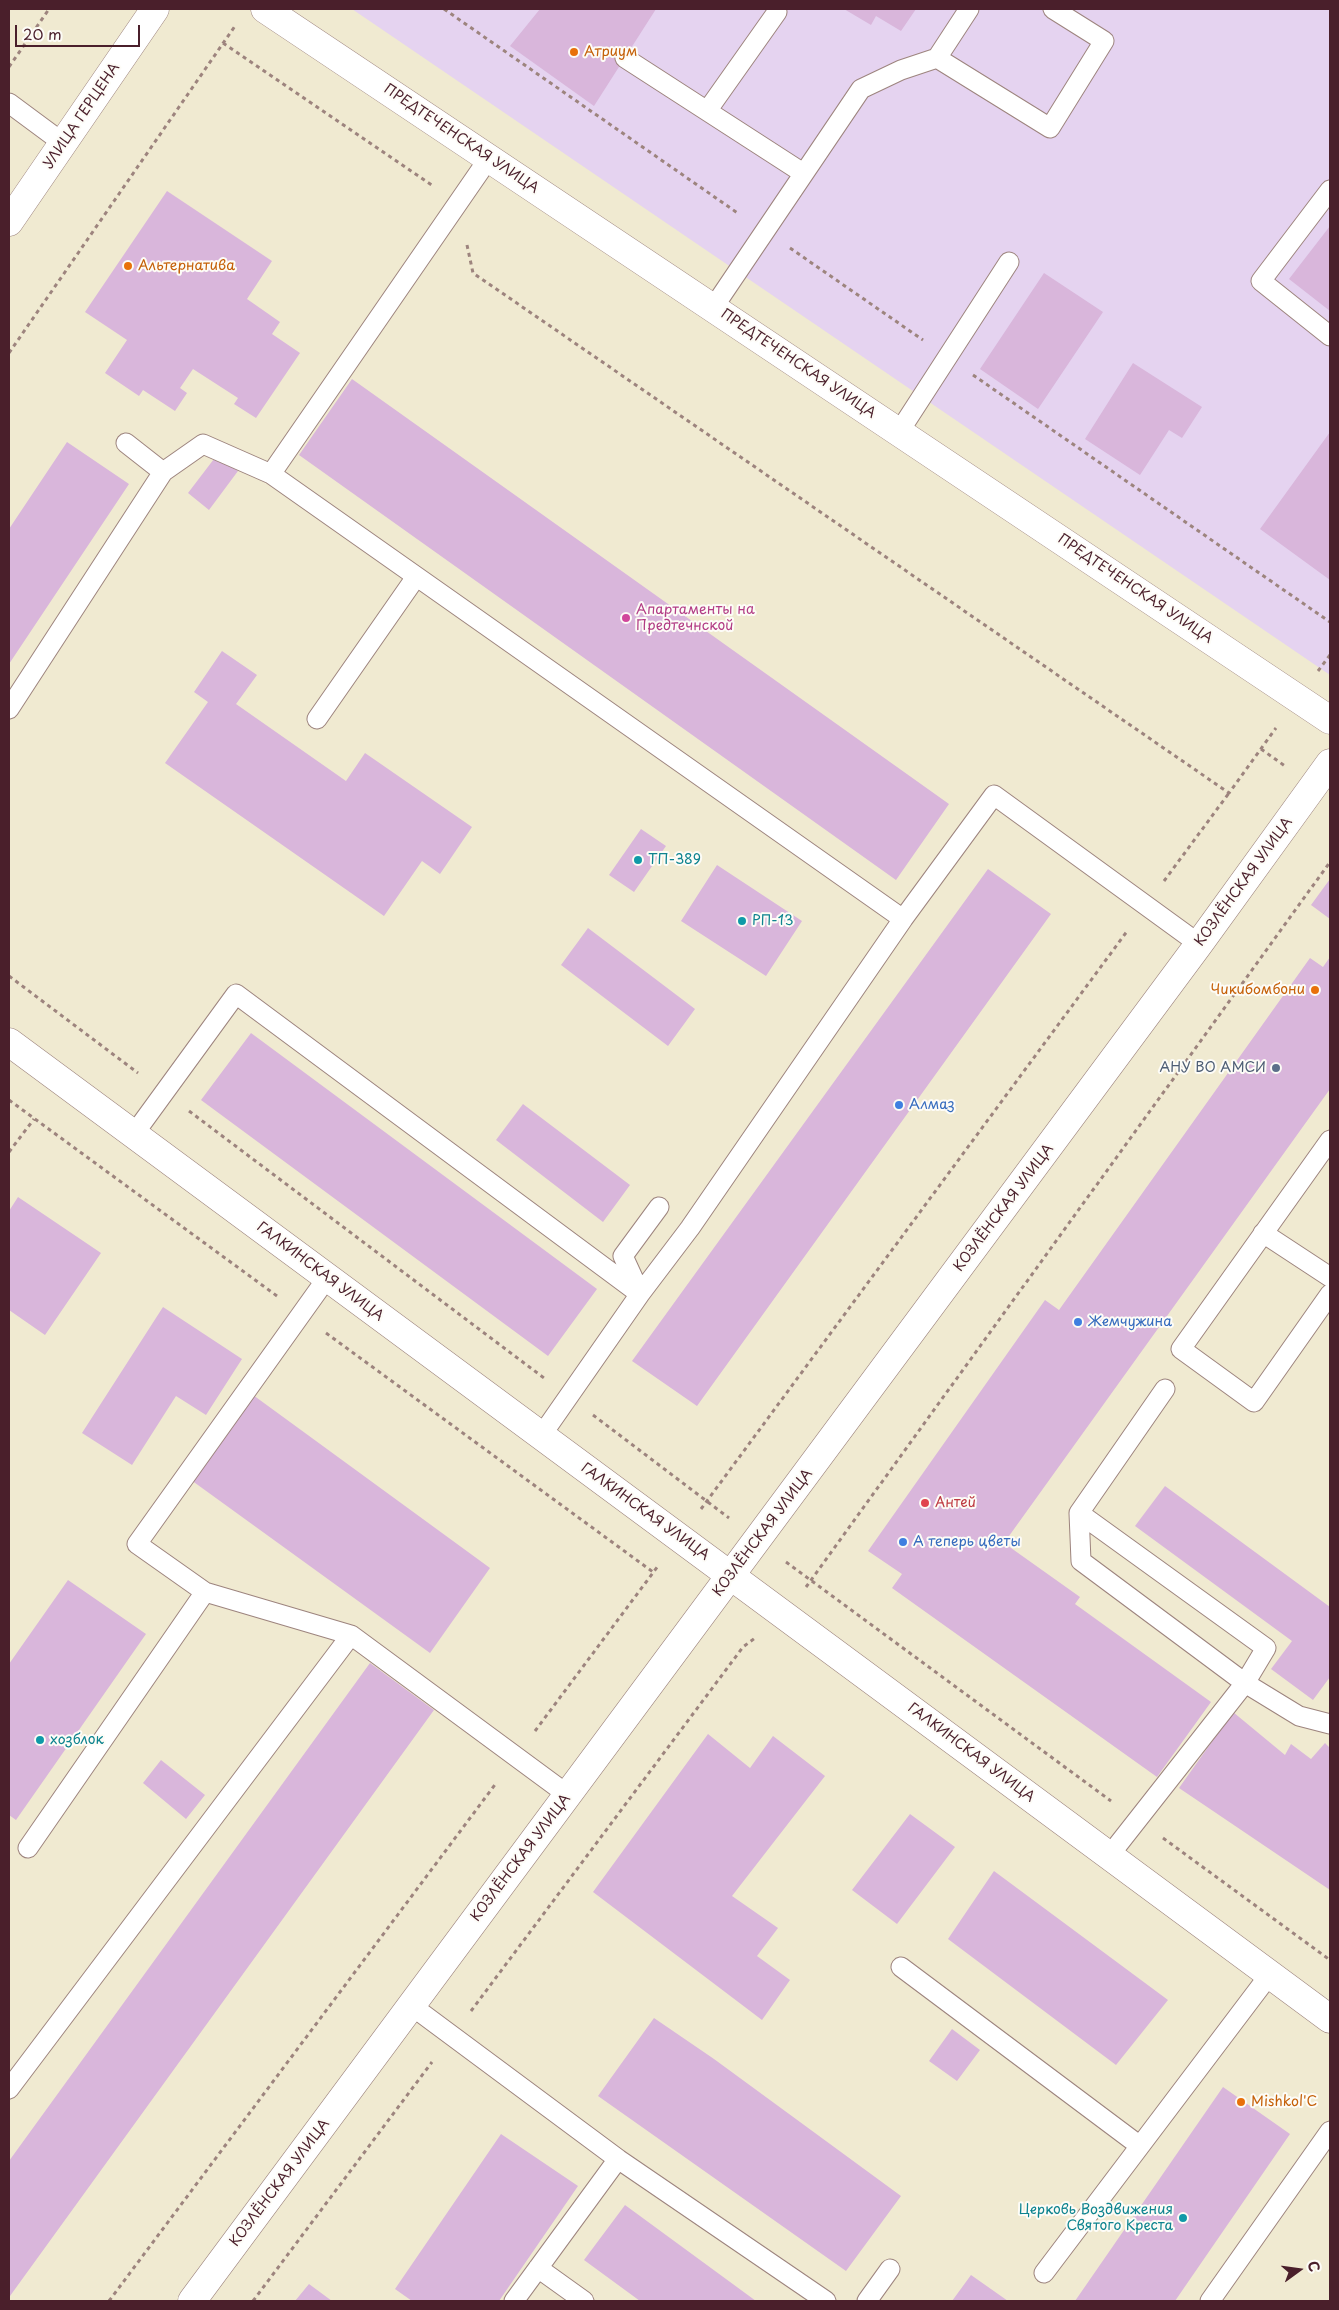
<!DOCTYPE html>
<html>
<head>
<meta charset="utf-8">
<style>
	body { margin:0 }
	#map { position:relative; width:1339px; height:2310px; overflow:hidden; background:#f0ead1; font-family:"Playpen Sans",sans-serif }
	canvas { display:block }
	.frame { position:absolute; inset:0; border:10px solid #4a1f2b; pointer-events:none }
	.north { position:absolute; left:1274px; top:2245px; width:50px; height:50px; -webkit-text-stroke:4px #fdfcf7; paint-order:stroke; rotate:76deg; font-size:14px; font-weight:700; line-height:20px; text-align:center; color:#4a1f2b }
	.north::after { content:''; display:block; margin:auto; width:18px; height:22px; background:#4a1f2b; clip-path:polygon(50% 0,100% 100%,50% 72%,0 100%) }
	.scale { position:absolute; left:15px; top:25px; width:125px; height:22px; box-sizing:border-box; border:2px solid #4a1f2b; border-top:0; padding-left:6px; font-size:15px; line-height:18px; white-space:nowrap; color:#4a1f2b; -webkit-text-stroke:4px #fdfcf7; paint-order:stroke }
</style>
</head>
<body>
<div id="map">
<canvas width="1339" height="2310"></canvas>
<div class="frame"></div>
<div class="north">С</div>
<div class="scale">20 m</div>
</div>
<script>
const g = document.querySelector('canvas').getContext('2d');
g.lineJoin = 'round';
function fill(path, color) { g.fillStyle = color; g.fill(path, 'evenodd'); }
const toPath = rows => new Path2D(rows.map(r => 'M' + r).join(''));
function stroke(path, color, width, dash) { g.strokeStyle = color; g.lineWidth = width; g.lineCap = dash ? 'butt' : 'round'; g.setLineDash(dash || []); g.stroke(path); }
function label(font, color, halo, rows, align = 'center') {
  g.font = font + ' "Playpen Sans",sans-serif'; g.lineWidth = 4; g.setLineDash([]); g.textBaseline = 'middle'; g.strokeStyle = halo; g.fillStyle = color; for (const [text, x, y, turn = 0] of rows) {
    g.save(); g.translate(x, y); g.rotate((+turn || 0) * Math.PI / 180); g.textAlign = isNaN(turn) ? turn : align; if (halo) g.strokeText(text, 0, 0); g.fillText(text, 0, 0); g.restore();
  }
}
fill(toPath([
	[352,9,1330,9,1330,675]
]), '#e5d3f0');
fill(toPath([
	[540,9,656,9,594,106,510,46],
	[844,9,916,9,901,31,876,16,871,25],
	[167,191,272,261,247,299,280,322,272,334,300,353,256,418,234,404,238,398,193,369,180,388,187,393,175,411,143,390,139,396,105,373,127,340,85,312],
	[1330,226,1330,311,1289,279],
	[1044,273,1103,312,1038,409,980,369],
	[1133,363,1202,407,1182,438,1169,430,1140,475,1085,439],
	[352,379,949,804,896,880,299,455],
	[1330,432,1330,580,1260,529],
	[67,442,129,484,9,664,9,529],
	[217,455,238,471,209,510,188,493],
	[222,651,257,675,236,704,346,781,365,753,472,827,440,874,422,861,384,916,165,763,208,702,194,692],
	[641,829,666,846,634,892,609,875],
	[717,865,802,921,766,976,681,921],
	[988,869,1051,914,697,1406,632,1361],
	[1330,879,1330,919,1311,905],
	[588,928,695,1009,668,1046,561,965],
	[1330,957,1330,1089,1004,1543,1080,1597,1075,1604,1211,1702,1157,1777,892,1588,902,1574,868,1551,1045,1300,1059,1310,1310,958,1323,967],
	[251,1033,597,1289,548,1356,201,1100],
	[523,1104,630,1185,603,1222,496,1140],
	[18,1197,101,1253,45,1335,9,1310,9,1211],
	[163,1307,242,1359,206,1415,176,1396,132,1465,82,1433],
	[253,1395,490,1568,430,1653,191,1480],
	[1165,1486,1330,1607,1330,1677,1313,1700,1271,1669,1292,1641,1135,1526],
	[68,1580,146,1634,16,1820,9,1815,9,1664],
	[370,1663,434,1710,10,2296,9,2161],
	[1233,1712,1285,1755,1291,1744,1311,1759,1325,1743,1330,1748,1330,1890,1179,1788],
	[708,1734,750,1768,773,1736,825,1776,732,1896,778,1928,757,1956,790,1980,762,2020,593,1892],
	[161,1760,205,1795,186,1819,143,1783],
	[910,1814,955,1847,897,1924,852,1890],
	[994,1871,1168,2000,1116,2065,948,1939],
	[654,2018,714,2059,901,2196,846,2271,598,2096],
	[952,2029,980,2050,957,2081,929,2061],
	[1223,2087,1290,2134,1175,2301,1075,2301],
	[501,2134,578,2186,499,2301,412,2301,395,2289],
	[625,2205,756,2301,640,2301,584,2260],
	[971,2275,1008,2301,952,2301],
	[309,2284,332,2301,295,2301]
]), '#d9b6db');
const service = toPath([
	[625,58,803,173],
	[937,58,1050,128,1104,41,1053,9],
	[9,103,63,143],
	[707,111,777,12],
	[489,158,271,474,903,919,994,795,1199,944],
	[1330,190,1261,281,1330,336],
	[713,308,861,89,901,70,937,58,969,9],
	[899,432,1009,262],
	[126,443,163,472,203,444,271,474],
	[9,709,163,472],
	[317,719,416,577],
	[134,1134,236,994,640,1294],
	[1330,1140,1181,1349,1254,1402,1330,1294],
	[1263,1233,1330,1277],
	[327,1278,137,1544,205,1592,351,1635,568,1795],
	[640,1293,623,1256,659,1207],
	[1165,1389,1079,1513,1081,1561,1245,1683,1299,1716,1330,1724],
	[541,1436,640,1294,690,1228,903,919],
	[1079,1513,1266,1648,1245,1683,1109,1856],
	[28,1848,205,1592],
	[901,1967,1140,2146],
	[412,2006,618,2159,514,2301],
	[9,2089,351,1635],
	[618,2159,826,2301],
	[538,2268,584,2301],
	[1044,2273,1270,1974],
	[867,2301,890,2269],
	[1210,2301,1330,2131]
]);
const minor = toPath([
	[9,1042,1330,2019],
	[192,2301,1199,944,1330,763]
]);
const tertiary = toPath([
	[265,9,1330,720]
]);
const secondary = toPath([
	[9,222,155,9]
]);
stroke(service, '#9d847e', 21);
stroke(minor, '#9d847e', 29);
stroke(tertiary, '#9d847e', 29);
stroke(secondary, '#9d847e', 29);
stroke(toPath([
	[444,9,739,214],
	[223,43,433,186],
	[9,67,49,9],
	[467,245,473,273,1229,793,1276,728],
	[790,248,923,340],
	[9,353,235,26],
	[973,375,1330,622],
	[1318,671,1330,655],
	[1261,749,1285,766],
	[1164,881,1229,793],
	[9,976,138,1073],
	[9,1100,277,1296],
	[189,1111,544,1378],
	[9,1152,34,1119],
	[326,1333,653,1572],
	[593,1415,729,1518],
	[701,1509,1128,930],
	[786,1562,1111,1801],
	[806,1587,1330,862],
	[535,1731,658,1566],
	[1163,1838,1330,1960],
	[471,2011,743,1647,755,1638],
	[109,2301,497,1782],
	[253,2301,432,2062]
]), '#9d847e', 3, [4, 4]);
stroke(service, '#fff', 19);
stroke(minor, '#fff', 28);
stroke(tertiary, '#fff', 28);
stroke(secondary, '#fff', 28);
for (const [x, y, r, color] of [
	[574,52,5,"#e8710a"],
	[128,266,5,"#e8710a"],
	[626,618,5,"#d1479c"],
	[638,860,5,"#0f9aa8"],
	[742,921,5,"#0f9aa8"],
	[1315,990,5,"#e8710a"],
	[1276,1068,5,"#5c6f8a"],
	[899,1105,5,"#3f7fe0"],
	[1078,1322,5,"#3f7fe0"],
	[925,1503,5,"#e0444e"],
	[903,1542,5,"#3f7fe0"],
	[40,1740,5,"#0f9aa8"],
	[1241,2102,5,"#e8710a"],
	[1183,2218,5,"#0f9aa8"]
]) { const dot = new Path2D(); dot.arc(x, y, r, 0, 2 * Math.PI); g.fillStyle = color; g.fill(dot); stroke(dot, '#fdfcf7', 2); }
label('14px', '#c56008', '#fdfcf7', [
	["Атриум",584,52],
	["Альтернатива",138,266],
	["Чикибомбони",1305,990,"right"],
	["Mishkol'C",1251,2102]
], 'left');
label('14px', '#4a1f2b', '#fdfcf7', [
	["УЛИЦА ГЕРЦЕНА",82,116,-56],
	["ПРЕДТЕЧЕНСКАЯ УЛИЦА",461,139,34],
	["ПРЕДТЕЧЕНСКАЯ УЛИЦА",798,364,34],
	["ПРЕДТЕЧЕНСКАЯ УЛИЦА",1135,589,34],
	["КОЗЛЁНСКАЯ УЛИЦА",1244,882,-54],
	["КОЗЛЁНСКАЯ УЛИЦА",1004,1208,-53],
	["ГАЛКИНСКАЯ УЛИЦА",320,1272,37],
	["ГАЛКИНСКАЯ УЛИЦА",645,1512,36],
	["КОЗЛЁНСКАЯ УЛИЦА",763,1533,-53],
	["ГАЛКИНСКАЯ УЛИЦА",971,1753,37],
	["КОЗЛЁНСКАЯ УЛИЦА",521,1858,-53],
	["КОЗЛЁНСКАЯ УЛИЦА",280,2183,-53]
]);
label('14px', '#b23c85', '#fdfcf7', [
	["Апартаменты на",636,610],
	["Предтечнской",636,626]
], 'left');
label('14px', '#0d838f', '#fdfcf7', [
	["ТП-389",648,860],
	["РП-13",752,921],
	["хозблок",50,1740],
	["Церковь Воздвижения",1173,2210,"right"],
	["Святого Креста",1173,2226,"right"]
], 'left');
label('14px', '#4e5e75', '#fdfcf7', [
	["АНУ ВО АМСИ",1266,1068]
], 'right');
label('14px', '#366cbe', '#fdfcf7', [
	["Алмаз",909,1105],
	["Жемчужина",1088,1322],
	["А теперь цветы",913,1542]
], 'left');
label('14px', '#be3a42', '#fdfcf7', [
	["Антей",935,1503]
], 'left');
</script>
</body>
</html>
